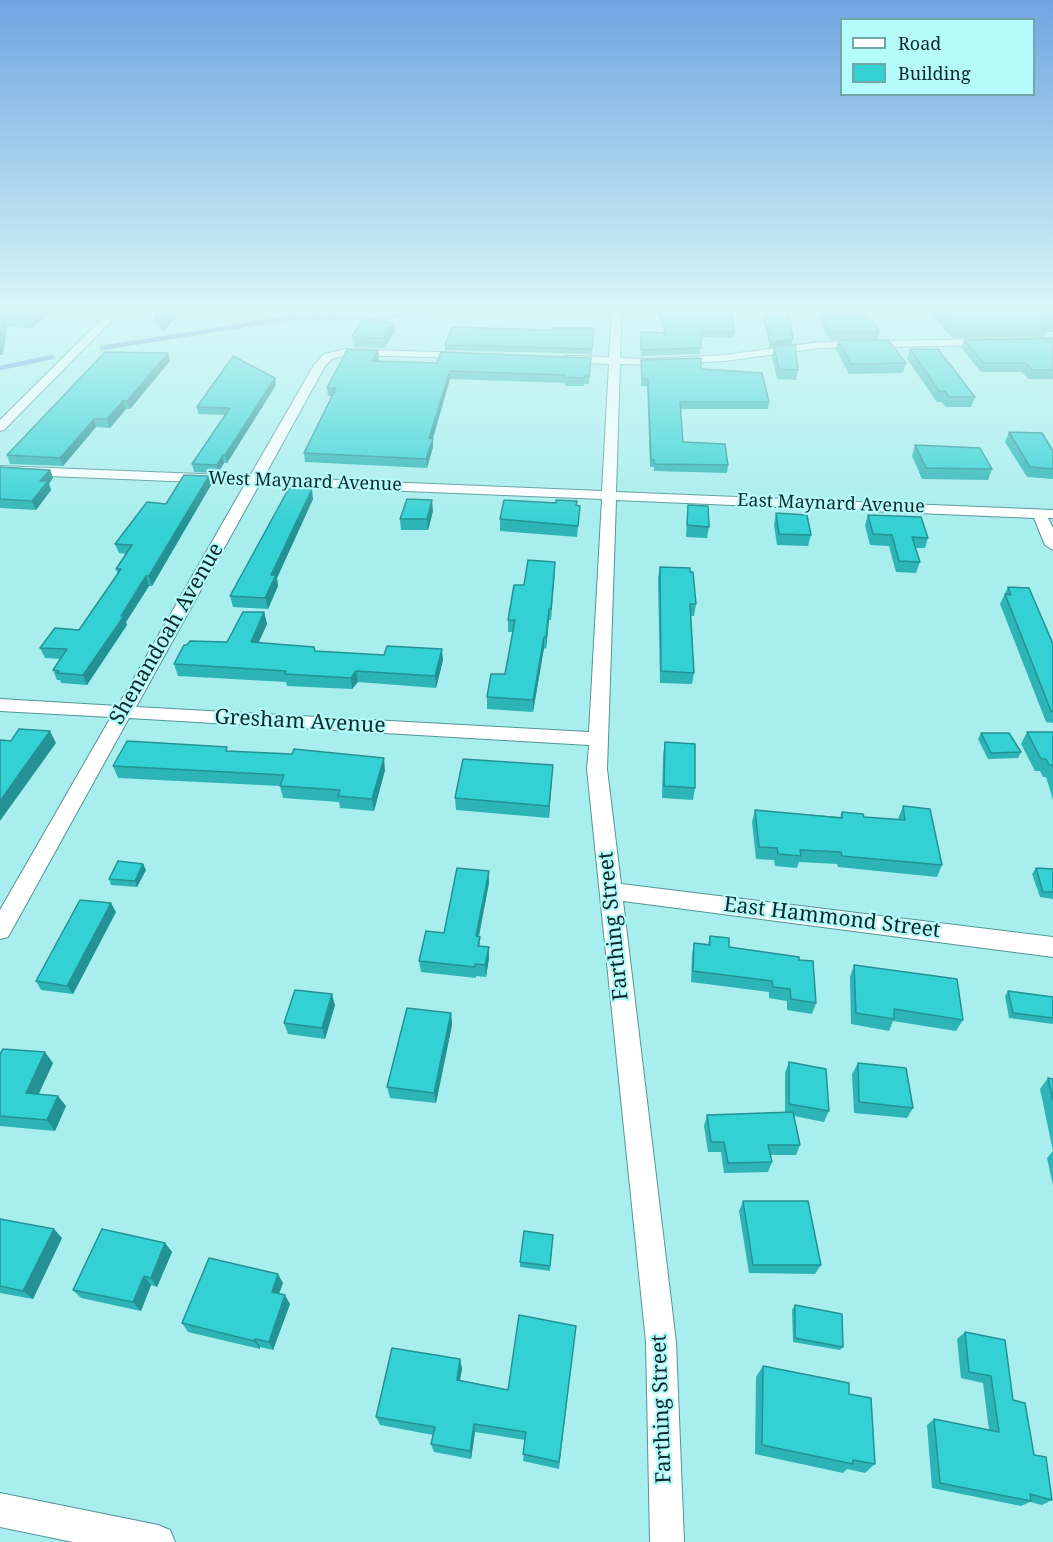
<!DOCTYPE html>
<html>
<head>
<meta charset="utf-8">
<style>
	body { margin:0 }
	#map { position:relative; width:1053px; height:1542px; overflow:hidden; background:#a9eeee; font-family:"Noto Serif",serif }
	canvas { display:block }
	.legend { position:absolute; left:840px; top:18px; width:195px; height:78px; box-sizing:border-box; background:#b6fbfc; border:2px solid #72a7a8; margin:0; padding:8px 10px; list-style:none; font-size:18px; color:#0c292a }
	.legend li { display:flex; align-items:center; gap:12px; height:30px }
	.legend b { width:30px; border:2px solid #72a7a8 }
</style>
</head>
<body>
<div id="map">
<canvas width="1053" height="1542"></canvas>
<ul class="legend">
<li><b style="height:8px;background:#fff"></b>Road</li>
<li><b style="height:16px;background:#34d1d4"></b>Building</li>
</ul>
</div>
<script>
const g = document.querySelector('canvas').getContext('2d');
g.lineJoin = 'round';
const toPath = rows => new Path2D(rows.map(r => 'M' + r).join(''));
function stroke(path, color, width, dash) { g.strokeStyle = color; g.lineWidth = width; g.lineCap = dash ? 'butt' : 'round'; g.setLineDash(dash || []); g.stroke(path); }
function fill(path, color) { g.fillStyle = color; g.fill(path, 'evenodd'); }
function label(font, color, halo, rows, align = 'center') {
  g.font = font + ' "Noto Serif",serif'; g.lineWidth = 4.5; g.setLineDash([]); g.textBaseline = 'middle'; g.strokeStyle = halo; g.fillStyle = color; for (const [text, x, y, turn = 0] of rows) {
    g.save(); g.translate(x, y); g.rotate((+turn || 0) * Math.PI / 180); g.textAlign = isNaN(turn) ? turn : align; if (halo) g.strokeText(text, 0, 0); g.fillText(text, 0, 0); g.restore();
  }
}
stroke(toPath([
	[102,348,289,318,355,317,373,320,438,308],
	[0,368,52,357]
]), '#5b8fd8', 4.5);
const street = toPath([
	[113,308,124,308,4,430,0,431,0,420,113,308],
	[612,308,622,308,620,358,651,359,725,355,820,342,990,339,995,342,990,345,820,348,725,361,651,365,620,364,616,492,1053,510,1053,518,1048,518,1053,528,1053,550,1045,545,1034,518,616,500,607,769,621,884,1053,937,1053,957,623,901,676,1342,684,1542,650,1542,646,1342,587,769,589,745,129,718,8,937,0,939,0,910,111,717,0,711,0,699,118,706,245,484,0,474,0,466,250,476,314,365,324,354,346,349,466,353,472,356,470,358,346,355,332,359,325,366,264,477,602,491,609,364,565,362,559,359,565,356,609,357,612,308],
	[259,485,602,499,589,732,136,707,259,485],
	[0,1493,158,1525,170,1530,175,1542,73,1542,0,1527,0,1493]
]);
stroke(street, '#529596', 2);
fill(street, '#fff');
fill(toPath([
	[54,308,32,328,7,327,3,355,0,355,0,314],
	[158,308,184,308,164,331,156,325,154,316],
	[656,308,731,308,734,332,733,338,701,337,700,354,641,356,641,332,664,333],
	[933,308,1053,308,1053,332,1046,332,1044,337,952,338,931,314],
	[821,312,880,331,878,339,830,340,819,320],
	[764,315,792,344,770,347,763,319],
	[594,328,592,354,445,350,445,345,551,330],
	[395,331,385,348,353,347,352,337],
	[1053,338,1053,379,1029,379,1022,372,981,372,961,348,964,340],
	[838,340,906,363,903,373,849,374,836,350],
	[774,347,798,370,796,380,777,379,772,357],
	[910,349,975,397,971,407,946,407,941,402,937,402,907,359],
	[378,350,379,358,378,361,437,363,591,358,589,384,584,384,584,386,565,386,565,383,450,379,433,439,433,447,427,468,305,462,304,453,332,396,328,396,327,388],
	[168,353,170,361,130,409,126,409,110,428,96,427,63,466,10,464,7,455],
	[641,360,701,369,769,402,768,409,681,409,683,442,728,465,727,473,654,471,654,467,650,467,647,386,641,386],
	[276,385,227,463,224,463,218,473,194,472,192,464,225,415,198,414,197,407],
	[1009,432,1053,451,1053,479,1027,477,1005,442],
	[915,445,992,469,988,480,922,479,912,456],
	[0,467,50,470,53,478,49,484,51,490,36,510,0,508],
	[209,476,211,485,152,586,149,586,126,622,127,625,87,685,61,683,60,680,57,680,53,670,61,659,45,658,40,648,79,630,118,575,116,569,126,554,119,553,115,544,166,504],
	[313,499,277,578,278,586,268,609,233,607,230,596],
	[577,505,580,506,577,537,500,531,500,519],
	[688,505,709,527,707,538,686,537],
	[433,511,428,530,401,530,400,519],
	[776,513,811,535,808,546,777,545,774,525],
	[868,515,928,538,925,548,915,548,920,562,916,573,896,572,889,546,870,545,865,525],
	[660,567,690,572,696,604,694,616,691,616,694,673,692,684,660,683,658,578],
	[555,573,551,620,549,620,546,649,544,648,533,712,487,709,487,697,505,674,513,632,508,632,508,620,524,585],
	[1008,587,1053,644,1053,723,1046,722,1000,604],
	[264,612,267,624,258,643,315,651,443,660,436,688,358,682,352,689,287,686,286,682,178,676,174,664,227,642],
	[1027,732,1053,732,1053,800,1046,777,1043,777,1040,771,1035,771,1021,744],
	[981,733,1021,752,1018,758,988,759,978,739],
	[665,742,695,788,693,800,662,798,663,754],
	[229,751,385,770,374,811,340,808,339,802,283,798,280,786,118,778,113,766],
	[552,777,549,818,456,810,455,798],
	[903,806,942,865,937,877,838,867,837,864,799,862,797,868,775,866,774,860,756,859,752,822,755,810,840,817,842,812,864,817,898,819],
	[143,864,146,870,137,887,111,885,109,879],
	[1036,868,1053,869,1053,899,1040,897,1032,874],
	[489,871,489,883,479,937,480,946,489,947,489,958,486,977,476,976,476,978,421,972,419,961,444,933],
	[116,912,73,994,41,990,36,981],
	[710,936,729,947,799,960,816,1003,812,1014,787,1010,787,1001,769,998,769,992,691,982,692,954,694,943,708,944],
	[854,965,963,1020,956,1031,893,1021,889,1031,851,1024,850,977],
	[1008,991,1053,997,1053,1024,1009,1018,1005,996],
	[335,1005,325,1039,288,1034,284,1023],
	[451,1013,452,1025,436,1103,390,1098,387,1087],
	[0,1054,53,1063,39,1094,66,1106,55,1131,0,1126],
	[789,1062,829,1111,824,1122,794,1116,800,1145,796,1155,771,1155,772,1162,768,1172,724,1173,721,1152,708,1152,704,1126,707,1115,785,1113,785,1073],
	[858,1063,913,1108,907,1118,854,1113,852,1074],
	[1048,1078,1053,1079,1053,1185,1047,1158,1053,1151,1040,1089],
	[743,1201,821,1265,815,1274,749,1273,739,1211],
	[0,1219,62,1238,33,1299,0,1293],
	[553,1235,550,1271,520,1267,520,1262],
	[165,1243,172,1252,157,1287,151,1285,141,1311,81,1298,73,1290],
	[283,1283,279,1294,290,1304,273,1350,260,1347,260,1349,188,1332,182,1323],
	[795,1305,843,1347,840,1350,793,1342,792,1310],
	[576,1326,559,1469,523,1461,525,1440,475,1432,471,1459,434,1452,431,1444,433,1435,380,1425,376,1417,460,1359,462,1369,460,1380,508,1390],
	[965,1332,1013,1400,1052,1500,1042,1505,1030,1502,1021,1506,932,1488,927,1425,934,1419,989,1430,983,1383,961,1378,957,1339],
	[763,1366,849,1394,875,1464,865,1473,847,1469,843,1473,755,1454,756,1377]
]), '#2db4b6');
fill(toPath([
	[41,308,54,308,32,328,29,319],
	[173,308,184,308,164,331,161,321],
	[3,318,7,327,3,355,0,355,0,340],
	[394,322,395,331,385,348,384,338],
	[793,339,792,344,770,347,770,342],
	[378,350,379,358,373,369,372,361],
	[168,353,170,361,130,409,127,401],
	[450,371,450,379,430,447,429,438],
	[275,378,276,385,227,463,225,455],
	[123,401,126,409,110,428,107,419],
	[94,419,96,427,63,466,60,458],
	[433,439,433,447,427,468,426,459],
	[223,455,224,463,218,473,217,465],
	[50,470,53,478,49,484,51,490,36,510,32,501,40,481],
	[209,476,211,485,152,586,149,576],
	[312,489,313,499,277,578,278,586,268,609,265,598,271,575],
	[432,500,433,511,428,530,427,519],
	[146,576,149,586,126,622,127,625,87,685,83,675],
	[549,609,549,620,546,649,546,637],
	[264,612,267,624,254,653,251,642],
	[544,637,544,648,533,712,533,700],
	[442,649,443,660,436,688,435,676],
	[356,671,358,682,352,689,351,678],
	[50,731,56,743,0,821,0,801],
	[384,758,385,770,374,811,372,799],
	[553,765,552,777,549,818,549,806],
	[143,864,146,870,137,887,135,881],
	[489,871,489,883,476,948,476,936],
	[111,903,116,912,73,994,67,986],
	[489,947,489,958,486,977,485,965],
	[332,994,335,1005,325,1039,322,1028],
	[451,1013,452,1025,436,1103,434,1093],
	[45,1052,53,1063,34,1103,26,1093],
	[58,1096,66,1106,55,1131,47,1120],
	[54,1229,62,1238,33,1299,23,1291],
	[165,1243,172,1252,157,1287,151,1278],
	[278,1274,283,1283,276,1300,272,1292],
	[144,1276,151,1285,141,1311,133,1302],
	[285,1295,290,1304,273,1350,269,1342],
	[255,1339,260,1347,260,1349,254,1341],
	[460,1359,462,1369,458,1389,457,1380],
	[474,1424,475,1432,471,1459,470,1451]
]), '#249294');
const building = toPath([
	[6,308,41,308,29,319,3,318,0,340,0,314,6,308],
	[158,308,173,308,161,321,154,316,158,308],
	[659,308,731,308,734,332,701,331,701,348,641,350,641,332,666,333,659,308],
	[941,308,1053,308,1053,320,1044,320,1049,324,956,326,941,308],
	[821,312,865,313,880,331,832,332,821,312],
	[764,315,789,315,793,339,770,342,764,315],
	[362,320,394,322,384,338,352,337,362,320],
	[452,327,551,330,552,328,594,328,592,349,445,345,452,327],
	[1053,338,1053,370,1032,370,1026,363,984,363,964,340,1053,338],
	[838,340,888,340,906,363,851,364,838,340],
	[795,344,798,370,779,369,774,347,795,344],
	[910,349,938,349,975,397,949,397,945,391,940,392,910,349],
	[347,350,378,350,372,361,437,363,441,352,591,358,589,376,585,376,584,378,565,377,565,375,450,371,429,438,433,439,426,459,304,453,336,388,327,388,347,350],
	[105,352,168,353,127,401,123,401,107,419,94,419,60,458,7,455,105,352],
	[233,356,275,378,225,455,223,455,217,465,192,464,230,408,197,407,233,356],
	[701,358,701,369,762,373,769,402,680,402,683,442,725,444,728,465,654,464,654,460,651,460,648,379,642,379,641,360,701,358],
	[1009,432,1042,433,1053,451,1053,469,1030,467,1009,432],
	[915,445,980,448,992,469,926,468,915,445],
	[0,467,50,470,40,481,48,481,32,501,0,499,0,467],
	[184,475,209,476,149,576,146,576,121,616,124,616,83,675,57,673,59,671,53,670,67,649,40,648,55,628,79,630,121,569,116,569,132,545,115,544,147,502,166,504,184,475],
	[289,488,312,489,271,575,276,575,265,598,230,596,289,488],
	[407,499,432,500,427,519,400,519,407,499],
	[504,500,556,503,556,500,577,501,576,505,580,506,578,526,500,519,504,500],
	[688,505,708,506,709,527,687,525,688,505],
	[776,513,807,515,811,535,779,534,776,513],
	[868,515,921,517,928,538,912,537,920,562,899,561,892,535,873,534,868,515],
	[528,560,555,562,551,609,549,609,546,637,544,637,533,700,487,697,491,674,505,674,515,620,508,620,514,585,524,585,528,560],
	[660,567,690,568,690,572,693,572,696,604,690,604,694,673,661,671,660,567],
	[1008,587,1029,588,1053,644,1053,712,1051,711,1005,594,1011,595,1008,587],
	[243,612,264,612,251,642,314,647,315,651,384,655,387,646,442,649,435,676,356,671,351,678,285,674,286,671,174,664,184,645,187,645,190,641,227,642,243,612],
	[19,729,50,731,0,801,0,740,11,741,19,729],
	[1027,732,1053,732,1053,767,1053,765,1049,765,1046,759,1041,759,1027,732],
	[981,733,1009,733,1021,752,991,753,981,733],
	[127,741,227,747,226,751,292,754,294,749,384,758,372,799,338,796,340,790,280,786,284,775,113,766,127,741],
	[665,742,695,744,695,788,664,786,665,742],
	[463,759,553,765,549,806,455,798,463,759],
	[903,806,930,809,942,865,842,856,841,852,800,850,801,856,778,854,777,848,759,847,755,810,842,818,842,812,863,814,864,817,905,820,903,806],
	[118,861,143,864,135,881,109,879,118,861],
	[457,868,489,871,476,936,480,937,478,946,489,947,485,965,475,964,475,967,419,961,426,931,444,933,457,868],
	[1036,868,1053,869,1053,892,1043,892,1036,868],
	[80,900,111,903,67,986,36,981,80,900],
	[710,936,729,938,729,947,799,957,799,960,813,961,816,1003,791,999,790,989,773,987,772,981,693,971,694,943,710,945,710,936],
	[854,965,957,979,963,1020,894,1009,894,1019,856,1013,854,965],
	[295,990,332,994,322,1028,284,1023,295,990],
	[1008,991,1053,997,1053,1018,1013,1013,1008,991],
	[407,1008,451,1013,434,1093,387,1087,407,1008],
	[3,1049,45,1052,26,1093,58,1096,47,1120,0,1116,0,1054,3,1049],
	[789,1062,826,1069,829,1111,789,1104,789,1062],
	[858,1063,906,1068,913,1108,859,1102,858,1063],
	[1048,1078,1053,1079,1053,1100,1048,1078],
	[793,1112,800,1145,768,1145,772,1162,728,1163,724,1142,711,1142,707,1115,793,1112],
	[743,1201,808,1201,821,1265,753,1265,743,1201],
	[0,1219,54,1229,23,1291,0,1286,0,1219],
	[102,1229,165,1243,151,1278,144,1276,133,1302,73,1290,102,1229],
	[524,1231,553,1235,550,1266,520,1262,524,1231],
	[209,1258,278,1274,272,1292,285,1295,269,1342,255,1339,254,1341,182,1323,209,1258],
	[795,1305,842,1314,843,1347,795,1338,795,1305],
	[519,1315,576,1326,559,1462,523,1454,526,1432,474,1424,470,1451,431,1444,435,1427,376,1417,392,1348,460,1359,457,1380,508,1390,519,1315],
	[965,1332,1005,1340,1013,1400,1025,1403,1034,1455,1046,1457,1052,1500,1030,1494,1031,1501,940,1483,934,1419,999,1432,991,1376,969,1372,965,1332],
	[763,1366,849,1383,849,1394,871,1398,875,1464,853,1460,853,1464,762,1445,763,1366]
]);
fill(building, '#34d1d4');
stroke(building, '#249294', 1.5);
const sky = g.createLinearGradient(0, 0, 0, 524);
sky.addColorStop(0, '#6fa5e2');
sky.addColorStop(0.59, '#d8f7f7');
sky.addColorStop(1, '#d8f7f700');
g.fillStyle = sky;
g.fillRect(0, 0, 1053, 524);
label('18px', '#0c292a', '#b6fbfc', [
	["West Maynard Avenue",305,482,2],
	["East Maynard Avenue",831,504,2]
]);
label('21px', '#0c292a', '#b6fbfc', [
	["Shenandoah Avenue",167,634,-60],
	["Gresham Avenue",300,722,3],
	["East Hammond Street",832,918,7],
	["Farthing Street",614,926,-96],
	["Farthing Street",662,1409,-92]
]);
</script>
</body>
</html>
